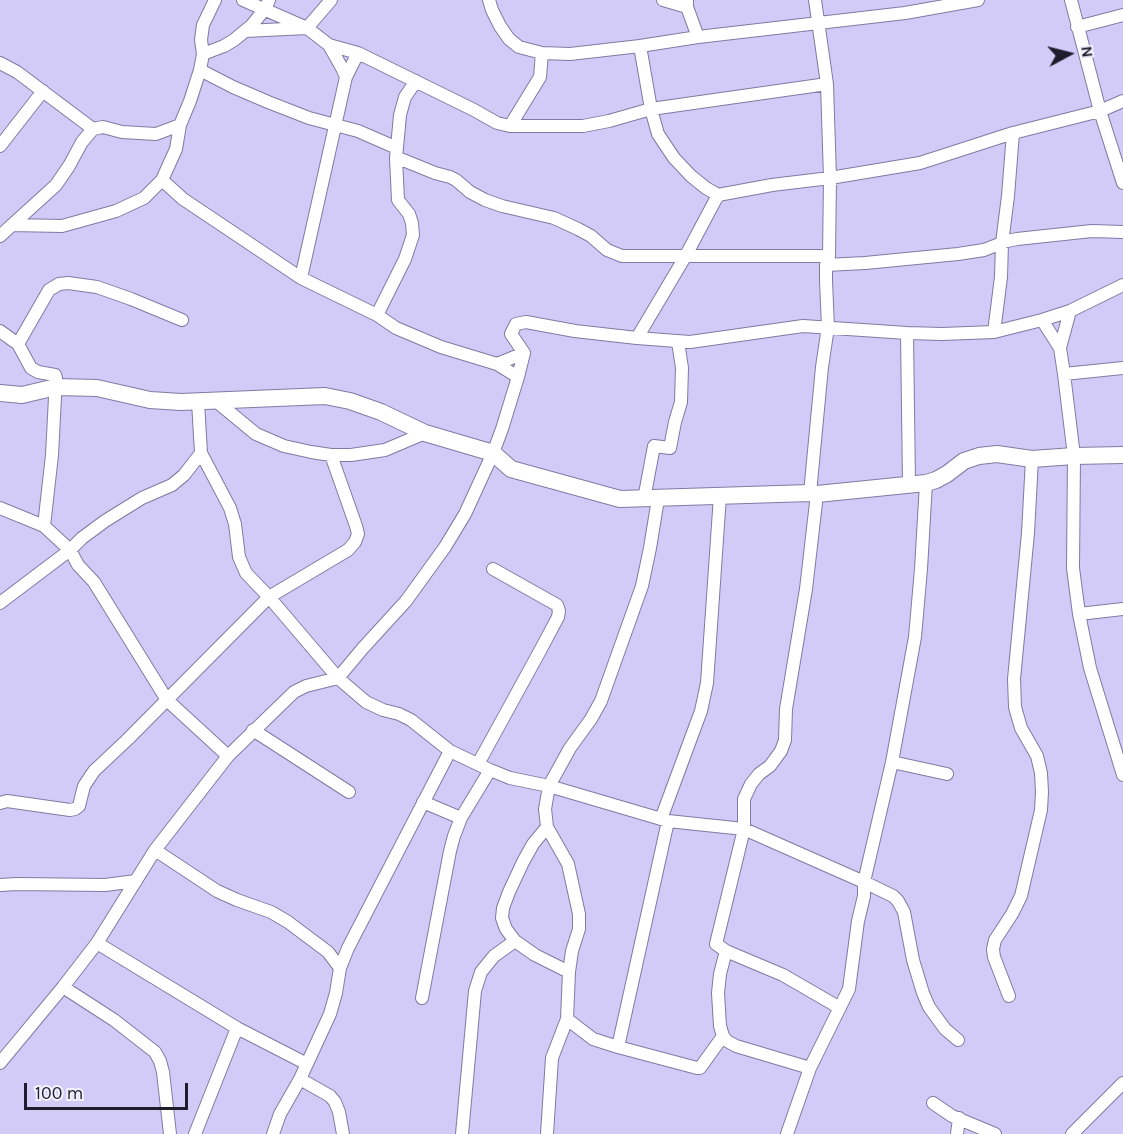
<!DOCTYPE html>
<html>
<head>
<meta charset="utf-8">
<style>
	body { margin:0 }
	#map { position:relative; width:1123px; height:1134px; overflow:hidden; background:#d2cbf8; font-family:Karla,sans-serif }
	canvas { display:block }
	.north { position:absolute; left:1039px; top:24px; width:60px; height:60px; -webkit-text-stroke:4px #f2f1ff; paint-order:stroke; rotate:83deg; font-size:16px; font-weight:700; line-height:24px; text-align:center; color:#1f1c2c }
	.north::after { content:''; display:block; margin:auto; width:21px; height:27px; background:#1f1c2c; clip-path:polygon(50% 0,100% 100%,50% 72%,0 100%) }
	.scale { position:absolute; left:24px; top:1083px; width:164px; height:27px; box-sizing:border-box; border:3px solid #1f1c2c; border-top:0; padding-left:8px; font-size:18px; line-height:21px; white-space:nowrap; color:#1f1c2c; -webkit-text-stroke:4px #f2f1ff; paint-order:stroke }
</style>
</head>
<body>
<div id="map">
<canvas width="1123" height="1134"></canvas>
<div class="north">N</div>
<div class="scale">100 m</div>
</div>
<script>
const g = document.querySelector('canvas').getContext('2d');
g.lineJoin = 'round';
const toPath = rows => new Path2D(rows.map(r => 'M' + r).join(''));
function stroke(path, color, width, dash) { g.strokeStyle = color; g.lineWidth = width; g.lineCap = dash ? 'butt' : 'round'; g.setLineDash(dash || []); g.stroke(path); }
const minor = toPath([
	[243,0,307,28,329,45,358,53,474,110,497,123,510,126,583,126,609,121,651,109,827,84],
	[489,0,492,10,500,26,509,39,519,47,542,53,570,54,640,46,698,37,905,13,978,0],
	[663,0,687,7],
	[687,0,687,7,698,37],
	[1071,0,1100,111,1123,183],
	[1077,27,1123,15],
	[245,31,307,28,331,0],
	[329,45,342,68,346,77,358,53],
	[640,46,651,109,658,134,674,158,691,176,706,188,718,195,772,185,830,178,920,163,1013,133,1100,111,1123,101],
	[203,54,224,46,234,40,251,26,265,9,269,0],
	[0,63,17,72,93,129,103,127,122,132,156,134,180,125],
	[200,70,233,87,268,102,309,118,358,131,397,148],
	[510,126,540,77,542,53],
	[0,146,43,91],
	[396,158,403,160,435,173,450,177,456,180,470,192,485,200,502,206,554,218,578,229,591,236,607,250,622,256,829,256],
	[162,180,183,199,301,278,377,315,396,328,441,347,497,364,518,377],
	[12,225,56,185,69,166,82,142,93,129],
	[0,236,12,225,62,226,116,211,144,198,162,180,176,149,180,125,190,101,200,70,203,54,201,40,203,25,215,0],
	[826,265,865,263,958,254,984,250,1007,241,1017,239,1092,231,1123,232],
	[301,278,346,77],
	[377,315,405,259,413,235,412,223,409,214,398,200,396,158,400,115,405,97,416,81],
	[1042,320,1060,348,1064,374,1074,456,1073,568,1079,614,1090,668,1123,775],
	[0,331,18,344,31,368,38,372,55,375,56,378,52,455,44,526],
	[994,332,1001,277,1002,243,1008,196,1013,133],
	[907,333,909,484],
	[637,338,685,257,718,195],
	[18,344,49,290,59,284,68,283,97,287,131,299,182,320],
	[1060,348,1070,311],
	[497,364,524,353],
	[1064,374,1123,368],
	[216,401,256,434,284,446,311,452,331,455,351,455,385,450,425,433],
	[198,402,201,453,230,508,235,524,239,557,246,573,269,597,338,678,366,702,383,710,399,714,411,720,450,751,490,770,510,778,549,786,668,821,744,829,864,882,893,896,898,901,904,912,913,960,923,993,929,1007,945,1029,958,1040],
	[810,493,822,367,828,327,826,281,826,265,829,256,830,178,827,84,815,0],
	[817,494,806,589,786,709,785,740,781,751,770,766,759,774,751,784,744,799,744,829,716,944,726,951,783,975,840,1008],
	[644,499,654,446,670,448,675,422,681,402,682,368,678,342],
	[0,508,44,526,70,550,78,565,94,582,167,700,228,756],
	[0,603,70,550,82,538,105,521,142,498,172,485,184,475,201,453],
	[1079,614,1123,609],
	[253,730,349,792],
	[892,762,947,774],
	[478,764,541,649,558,617,559,611,557,605,493,569],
	[423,802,461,818],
	[0,803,7,801,70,810,75,809,79,806,84,786,94,771,128,739,269,597,348,550,355,542,358,534,356,526,331,455],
	[661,819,701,711,707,683,720,496],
	[547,827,533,844,523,862,509,892,503,908,502,918,506,929,515,941,535,955,569,972],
	[155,850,217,891,237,900,271,912,288,922,328,952,340,968],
	[0,885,17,884,105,885,136,881],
	[97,943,237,1028,307,1064],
	[726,951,720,974,718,993,720,1026,723,1036,727,1041,736,1046,810,1068],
	[63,987,114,1020,155,1052,160,1061,163,1072,170,1134],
	[1009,996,994,957,993,949,995,940,1012,914,1021,896,1041,810,1042,792,1041,773,1037,756,1021,728,1015,707,1014,679,1028,533,1032,459],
	[422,998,450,851,454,836,461,818,490,770],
	[567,1019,593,1039,618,1047,697,1068,700,1068,723,1036],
	[618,1047,668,821],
	[0,1063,63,987,97,943,155,850,228,756,294,692,306,686,338,678,363,648,406,601,445,547,465,514,493,453,502,429,518,377,524,353,511,334,516,324,526,322,575,331,637,338,690,342,803,326,907,333,942,334,994,332,1042,320,1070,311,1123,285],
	[300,1079,330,1096,335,1102,339,1112,343,1134],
	[933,1103,952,1116,995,1134],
	[195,1134,237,1028],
	[273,1134,280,1114,300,1079,330,1014,336,993,340,968,348,948,450,751],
	[462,1134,475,991,481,972,494,956,515,941],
	[547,1134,552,1058,567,1019,569,972,572,951,579,929,579,914,568,864,547,827,545,809,549,786,570,748,591,719,601,701,642,586,650,548,658,499],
	[787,1134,810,1068,849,989,858,921,864,896,864,882,892,762,915,637,921,569,926,483],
	[957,1134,959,1118],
	[1072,1134,1123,1083]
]);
const tertiary = toPath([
	[0,393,22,395,56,387,97,388,150,400,181,402,325,396,350,401,381,412,425,433,493,453,511,469,620,499,810,493,817,494,926,483,936,480,947,474,964,461,979,456,997,454,1032,459,1074,456,1123,455]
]);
stroke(minor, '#807aa3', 14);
stroke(tertiary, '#807aa3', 18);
stroke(minor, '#fff', 12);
stroke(tertiary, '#fff', 16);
</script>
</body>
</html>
